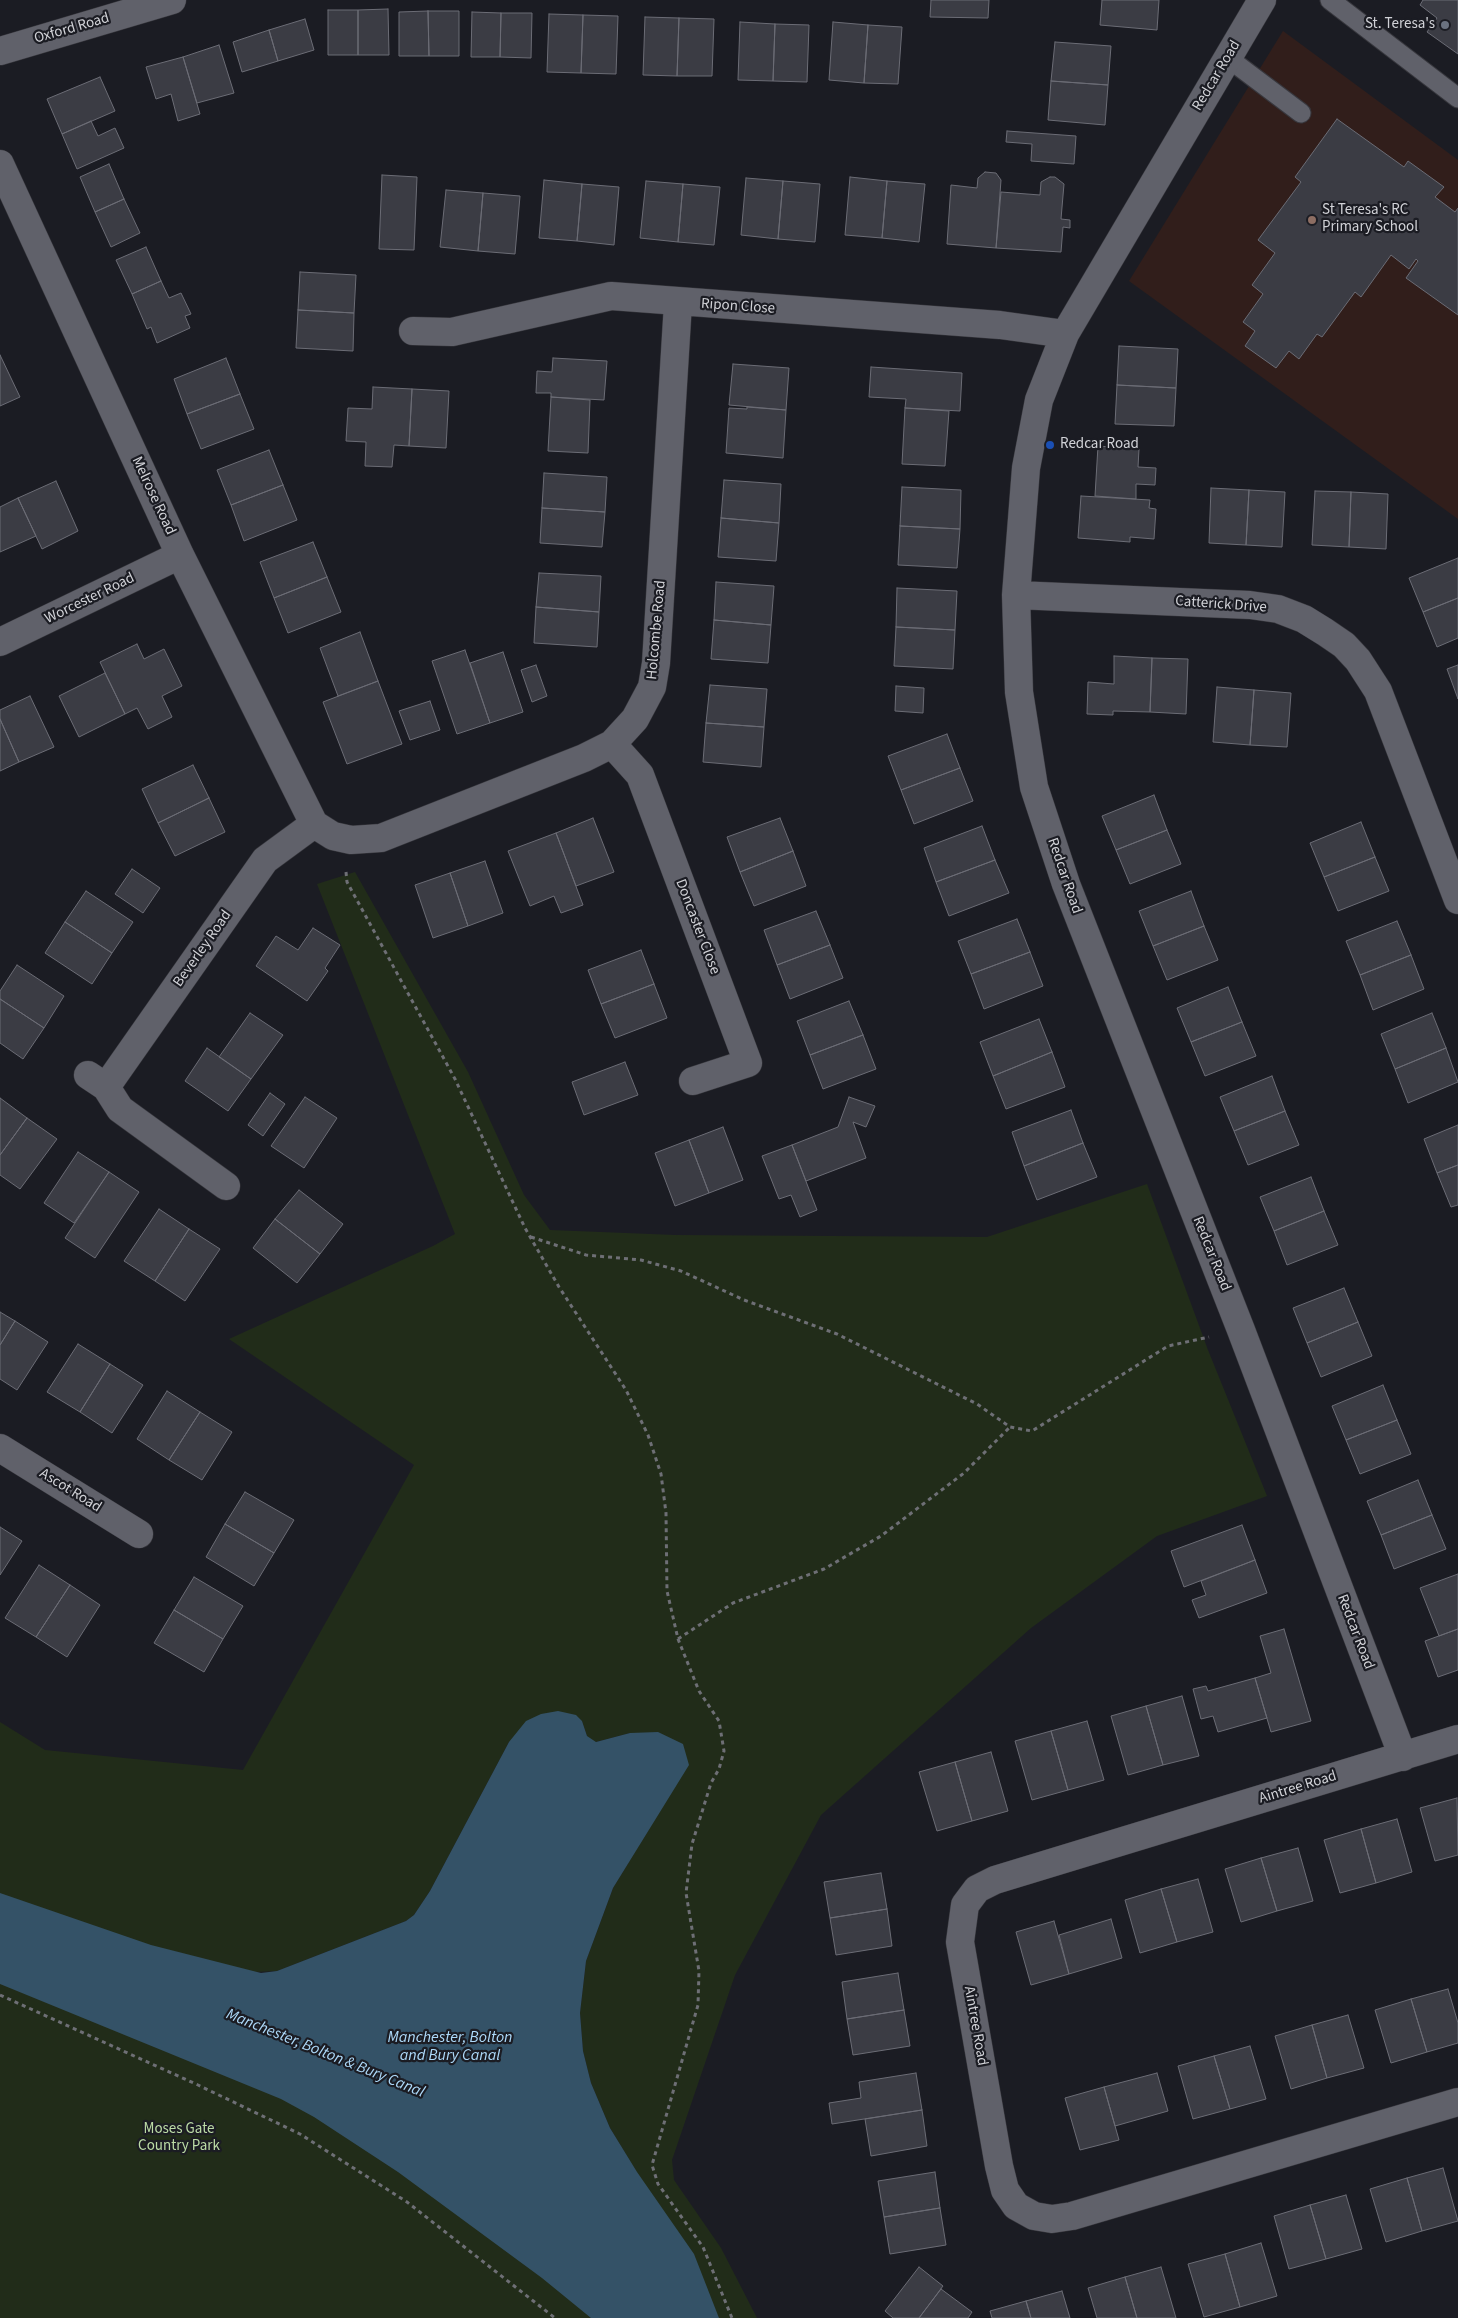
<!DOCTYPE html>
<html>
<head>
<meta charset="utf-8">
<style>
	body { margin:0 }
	canvas { display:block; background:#1b1c23 }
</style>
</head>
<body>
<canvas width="1458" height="2318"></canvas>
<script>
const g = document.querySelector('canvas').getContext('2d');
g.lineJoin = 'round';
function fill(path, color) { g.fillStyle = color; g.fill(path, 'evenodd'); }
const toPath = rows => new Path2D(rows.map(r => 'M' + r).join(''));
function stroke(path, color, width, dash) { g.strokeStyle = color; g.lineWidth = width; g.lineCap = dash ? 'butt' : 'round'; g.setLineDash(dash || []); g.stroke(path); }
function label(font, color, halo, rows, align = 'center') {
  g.font = font + ' "Source Sans 3",sans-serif'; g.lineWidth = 4.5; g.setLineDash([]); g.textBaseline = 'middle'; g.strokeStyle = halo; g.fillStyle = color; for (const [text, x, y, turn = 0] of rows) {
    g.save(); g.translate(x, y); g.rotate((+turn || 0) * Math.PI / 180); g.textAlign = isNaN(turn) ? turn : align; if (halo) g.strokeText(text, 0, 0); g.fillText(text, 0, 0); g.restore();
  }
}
fill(toPath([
	[1283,31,1458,160,1458,519,1129,281]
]), '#311e1b');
fill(toPath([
	[355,872,468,1072,524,1195,550,1230,675,1235,987,1237,1147,1184,1208,1350,1267,1496,1157,1536,1031,1628,821,1815,735,1975,672,2160,674,2180,721,2248,757,2318,0,2318,0,1722,45,1750,243,1770,414,1465,229,1339,433,1246,455,1234,317,884],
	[582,1721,587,1736,592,1741,596,1742,630,1733,688,1765,613,1888,586,1961,580,2013,583,2051,591,2083,610,2128,636,2171,253,1972,277,1971,406,1921,414,1915,430,1891,509,1742]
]), '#212c19');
fill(toPath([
	[558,1711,576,1715,582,1721,587,1736,596,1742,630,1733,658,1732,683,1744,689,1765,613,1888,586,1961,580,2013,583,2051,591,2083,610,2128,637,2172,694,2254,719,2318,591,2318,542,2278,398,2172,314,2117,281,2099,0,1984,0,1893,151,1945,261,1973,277,1971,406,1921,414,1915,430,1891,509,1742,526,1721,541,1714]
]), '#345267');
const building = toPath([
	[931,0,989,0,988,18,930,17,931,0],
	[1102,0,1159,0,1157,30,1100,25,1102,0],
	[1423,0,1458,0,1458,54,1427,32,1437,18,1420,5,1423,0],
	[388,9,389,55,358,55,358,10,388,9],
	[328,10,358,10,358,55,328,55,328,10],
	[428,11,459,11,459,56,429,56,428,11],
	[428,11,429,56,399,56,399,12,428,11],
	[472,12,501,13,500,57,471,57,472,12],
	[501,13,532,13,531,58,500,57,501,13],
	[549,14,583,15,581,73,547,72,549,14],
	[583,15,618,16,616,74,581,73,583,15],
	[645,17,679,18,677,76,643,75,645,17],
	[679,18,714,19,712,76,677,76,679,18],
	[305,19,314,50,278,61,269,30,305,19],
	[740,22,775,24,773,81,738,80,740,22],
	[833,22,868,25,864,83,829,80,833,22],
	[775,24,809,25,807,82,773,81,775,24],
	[868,25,902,27,898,84,864,83,868,25],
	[269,30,278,61,242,72,233,42,269,30],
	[1055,42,1111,46,1108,85,1051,81,1055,42],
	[219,45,234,93,197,103,183,57,219,45],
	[183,57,200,114,178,121,171,94,156,99,146,67,183,57],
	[100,77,115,111,62,134,47,99,100,77],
	[1051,81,1108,85,1105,125,1048,120,1051,81],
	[1337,119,1404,167,1408,161,1444,187,1435,197,1455,212,1458,208,1458,315,1406,278,1418,261,1416,259,1409,269,1391,255,1361,297,1355,292,1322,337,1317,334,1299,359,1289,351,1276,368,1245,346,1255,331,1243,322,1263,294,1252,285,1275,253,1258,240,1301,182,1295,177,1337,119],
	[91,121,98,136,115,128,124,148,77,169,62,134,91,121],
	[1007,131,1076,136,1074,164,1031,161,1032,144,1006,142,1007,131],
	[109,164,124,199,95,212,80,177,109,164],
	[985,172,996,173,1001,180,996,248,947,244,951,185,977,188,978,178,985,172],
	[382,175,417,177,414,250,379,249,382,175],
	[850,177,887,181,882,238,845,235,850,177],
	[1050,177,1055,177,1064,184,1061,219,1070,220,1070,228,1063,227,1061,252,996,248,1001,192,1040,195,1041,182,1050,177],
	[746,178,783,181,778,239,741,235,746,178],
	[544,180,582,184,577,241,539,238,544,180],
	[646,181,683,184,678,242,640,238,646,181],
	[783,181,820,184,815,242,778,239,783,181],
	[887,181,925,184,919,242,882,238,887,181],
	[582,184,619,187,614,245,577,241,582,184],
	[683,184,720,187,714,245,678,242,683,184],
	[446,190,483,193,478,251,440,247,446,190],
	[483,193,520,196,515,254,478,251,483,193],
	[124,199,140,233,111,247,95,212,124,199],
	[146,247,161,281,132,294,116,260,146,247],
	[300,272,356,275,354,313,298,310,300,272],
	[161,281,169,298,181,293,191,314,185,316,190,328,157,343,151,327,147,329,132,294,161,281],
	[298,310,354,313,353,351,296,348,298,310],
	[1119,346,1178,349,1176,388,1117,385,1119,346],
	[0,355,20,397,0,406,0,355],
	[226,358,240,394,187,414,174,379,226,358],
	[553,358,607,361,604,400,551,397,551,393,536,393,537,371,552,372,553,358],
	[733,364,789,368,786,410,729,405,733,364],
	[871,367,962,373,960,411,905,408,906,399,869,397,871,367],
	[1117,385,1176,388,1174,426,1115,424,1117,385],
	[373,387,412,389,409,446,394,445,392,467,365,466,366,442,346,441,348,408,372,409,373,387],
	[412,389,449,391,446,448,409,446,412,389],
	[240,394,254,429,201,449,187,414,240,394],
	[551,397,590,400,588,453,548,451,551,397],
	[747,407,786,410,783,458,726,453,729,408,747,409,747,407],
	[905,408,949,411,945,466,902,464,905,408],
	[1098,446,1139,449,1138,467,1156,468,1155,485,1136,484,1136,499,1095,496,1098,446],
	[269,450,283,485,231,505,217,470,269,450],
	[544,473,607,477,605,512,542,508,544,473],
	[724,480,781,484,779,523,721,518,724,480],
	[56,481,78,531,42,549,18,498,56,481],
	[283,485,297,520,244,541,231,505,283,485],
	[902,487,961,490,960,529,900,526,902,487],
	[1211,488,1249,490,1246,545,1209,543,1211,488],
	[1249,490,1285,492,1282,547,1246,545,1249,490],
	[1315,491,1351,492,1349,547,1312,545,1315,491],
	[1351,492,1388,494,1386,549,1349,547,1351,492],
	[1081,496,1150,500,1149,508,1156,509,1154,539,1130,537,1130,542,1078,538,1081,496],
	[18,498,36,536,0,552,0,507,18,498],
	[542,508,605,512,602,547,540,543,542,508],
	[721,518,779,523,776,561,718,557,721,518],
	[900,526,960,529,957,568,898,565,900,526],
	[313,542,327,577,274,598,260,562,313,542],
	[1458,558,1458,598,1423,612,1409,578,1458,558],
	[539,573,601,576,599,612,536,607,539,573],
	[327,577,341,612,288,633,274,598,327,577],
	[716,582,774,586,771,625,714,620,716,582],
	[897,588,957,591,955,630,896,627,897,588],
	[1458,598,1458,638,1437,647,1423,612,1458,598],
	[536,607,599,612,597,647,534,643,536,607],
	[714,620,771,625,768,663,711,659,714,620],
	[896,627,955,630,953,669,894,666,896,627],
	[360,632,378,681,338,696,320,648,360,632],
	[137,644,144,659,164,649,182,686,162,696,172,717,148,729,137,708,125,714,100,662,137,644],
	[465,650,490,723,457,734,432,661,465,650],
	[503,652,523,712,490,723,470,663,503,652],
	[1114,656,1152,658,1150,712,1113,711,1113,715,1087,714,1088,682,1114,684,1114,656],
	[1152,658,1188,659,1186,714,1150,712,1152,658],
	[536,665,547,696,532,702,521,670,536,665],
	[1458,665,1458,699,1447,669,1458,665],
	[105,673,125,714,79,737,59,696,105,673],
	[378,681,402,744,347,764,323,702,378,681],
	[710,685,767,689,764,727,706,723,710,685],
	[896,686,924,688,923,713,895,711,896,686],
	[1217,687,1254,690,1250,745,1213,742,1217,687],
	[1254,690,1291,693,1287,747,1250,745,1254,690],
	[30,696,54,747,19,762,0,719,0,710,30,696],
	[430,701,440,730,410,740,399,711,430,701],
	[0,719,19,762,0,771,0,719],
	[706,723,764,727,761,767,703,762,706,723],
	[947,734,960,768,901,790,888,756,947,734],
	[193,765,209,798,158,823,142,789,193,765],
	[960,768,973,801,914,824,901,790,960,768],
	[1154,795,1167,830,1116,850,1102,816,1154,795],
	[209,798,225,832,175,856,158,823,209,798],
	[593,818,614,872,576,886,556,833,593,818],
	[780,818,793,851,740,872,727,837,780,818],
	[1361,822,1375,857,1324,877,1310,843,1361,822],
	[982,826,995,860,936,882,924,848,982,826],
	[1167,830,1181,864,1130,884,1116,850,1167,830],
	[556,833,583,905,561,913,554,896,530,906,508,851,556,833],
	[793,851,806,886,754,906,740,872,793,851],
	[1375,857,1389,891,1338,911,1324,877,1375,857],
	[995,860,1009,893,949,916,936,882,995,860],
	[485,861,503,913,468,926,450,873,485,861],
	[132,869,160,888,143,913,115,894,132,869],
	[450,873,468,926,433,938,415,885,450,873],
	[86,891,133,922,112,953,65,922,86,891],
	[1191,891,1204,926,1153,946,1139,911,1191,891],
	[816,911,830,945,777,965,764,930,816,911],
	[1017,919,1030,952,971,974,958,941,1017,919],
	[1397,921,1411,955,1360,975,1346,941,1397,921],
	[65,922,112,953,92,984,45,953,65,922],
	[1204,926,1218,960,1167,980,1153,946,1204,926],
	[313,928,340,945,325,968,328,971,307,1001,256,966,276,936,298,950,313,928],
	[830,945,843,978,790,999,777,965,830,945],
	[641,950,654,984,601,1004,588,970,641,950],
	[1030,952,1043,986,984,1009,971,974,1030,952],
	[1411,955,1424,989,1373,1010,1360,975,1411,955],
	[17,965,64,996,44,1028,0,999,0,991,17,965],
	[654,984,667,1018,615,1038,601,1004,654,984],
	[1228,987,1242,1022,1191,1042,1177,1008,1228,987],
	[0,999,44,1028,23,1059,0,1043,0,999],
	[849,1001,863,1035,810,1055,797,1021,849,1001],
	[250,1013,283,1035,251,1079,219,1057,250,1013],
	[1432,1013,1446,1048,1395,1069,1381,1034,1432,1013],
	[1039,1019,1052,1052,993,1076,980,1042,1039,1019],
	[1242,1022,1256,1056,1205,1076,1191,1042,1242,1022],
	[863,1035,876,1069,823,1089,810,1055,863,1035],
	[207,1048,251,1079,228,1111,185,1081,207,1048],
	[1446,1048,1458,1082,1408,1103,1395,1069,1446,1048],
	[1052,1052,1065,1087,1006,1109,993,1076,1052,1052],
	[625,1062,638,1095,584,1115,572,1082,625,1062],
	[1272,1076,1285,1111,1234,1131,1220,1097,1272,1076],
	[270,1093,285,1104,263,1136,248,1125,270,1093],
	[305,1097,337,1118,304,1168,271,1146,305,1097],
	[849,1097,875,1106,866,1127,853,1122,866,1158,806,1181,792,1145,838,1127,849,1097],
	[0,1098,27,1118,0,1155,0,1098],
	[1071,1110,1083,1143,1024,1166,1012,1132,1071,1110],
	[1285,1111,1299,1145,1248,1165,1234,1131,1285,1111],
	[27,1118,57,1139,20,1189,0,1175,0,1155,27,1118],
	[1458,1125,1458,1165,1437,1173,1424,1139,1458,1125],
	[723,1127,743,1180,709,1193,689,1140,723,1127],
	[689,1140,709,1193,675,1206,655,1153,689,1140],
	[1083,1143,1097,1177,1037,1200,1024,1166,1083,1143],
	[792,1145,817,1210,800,1217,791,1195,779,1199,762,1156,792,1145],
	[78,1152,109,1172,74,1223,44,1203,78,1152],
	[1458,1165,1458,1205,1451,1207,1437,1173,1458,1165],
	[109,1172,139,1192,95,1258,65,1238,109,1172],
	[1311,1177,1324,1211,1274,1231,1260,1197,1311,1177],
	[299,1190,343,1224,320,1254,275,1219,299,1190],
	[159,1209,189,1229,155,1281,124,1261,159,1209],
	[1324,1211,1338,1245,1287,1265,1274,1231,1324,1211],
	[275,1219,320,1254,297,1283,253,1248,275,1219],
	[189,1229,220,1249,185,1301,155,1281,189,1229],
	[1344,1288,1358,1322,1307,1343,1293,1308,1344,1288],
	[0,1312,15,1321,0,1345,0,1312],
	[15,1321,48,1342,17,1390,0,1379,0,1345,15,1321],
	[1358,1322,1372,1356,1321,1377,1307,1343,1358,1322],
	[78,1344,110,1364,80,1412,47,1392,78,1344],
	[110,1364,143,1385,112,1433,80,1412,110,1364],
	[1383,1385,1397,1420,1346,1440,1332,1406,1383,1385],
	[167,1391,200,1412,169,1460,137,1439,167,1391],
	[200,1412,232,1432,202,1480,169,1460,200,1412],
	[1397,1420,1411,1454,1360,1474,1346,1440,1397,1420],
	[1418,1480,1432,1515,1381,1535,1367,1501,1418,1480],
	[245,1492,294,1520,274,1553,225,1524,245,1492],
	[1432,1515,1446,1549,1394,1569,1381,1535,1432,1515],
	[225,1524,274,1553,254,1586,206,1557,225,1524],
	[1242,1525,1255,1560,1184,1587,1171,1551,1242,1525],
	[0,1527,22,1541,0,1575,0,1527],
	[1255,1560,1267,1593,1199,1618,1192,1600,1206,1595,1201,1581,1255,1560],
	[39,1565,70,1585,36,1637,5,1618,39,1565],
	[1458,1574,1458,1629,1439,1636,1420,1588,1458,1574],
	[194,1577,243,1606,223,1639,174,1610,194,1577],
	[70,1585,100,1605,67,1657,36,1637,70,1585],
	[174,1610,223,1639,204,1672,154,1643,174,1610],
	[1284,1629,1311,1721,1271,1732,1255,1678,1271,1673,1260,1636,1284,1629],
	[1458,1629,1458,1670,1438,1677,1425,1641,1458,1629],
	[1255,1678,1267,1718,1218,1732,1213,1716,1201,1719,1193,1689,1206,1686,1208,1691,1255,1678],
	[1182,1696,1199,1756,1163,1765,1146,1706,1182,1696],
	[1146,1706,1163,1765,1128,1775,1111,1716,1146,1706],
	[1087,1721,1104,1780,1068,1790,1051,1731,1087,1721],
	[1051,1731,1068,1790,1032,1800,1015,1741,1051,1731],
	[991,1752,1008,1811,972,1821,955,1762,991,1752],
	[955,1762,972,1821,937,1831,919,1772,955,1762],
	[1457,1798,1458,1855,1435,1861,1420,1808,1457,1798],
	[1397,1819,1412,1872,1376,1883,1361,1829,1397,1819],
	[1361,1829,1376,1883,1340,1893,1324,1840,1361,1829],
	[1298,1848,1313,1901,1277,1911,1261,1858,1298,1848],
	[1261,1858,1277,1911,1241,1922,1225,1869,1261,1858],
	[881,1873,887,1909,830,1918,824,1882,881,1873],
	[1198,1879,1213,1932,1177,1942,1161,1889,1198,1879],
	[1161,1889,1177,1942,1140,1953,1125,1900,1161,1889],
	[887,1909,892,1946,836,1955,830,1918,887,1909],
	[1111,1919,1122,1958,1069,1974,1059,1935,1111,1919],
	[1054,1921,1069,1974,1031,1985,1016,1932,1054,1921],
	[898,1973,904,2010,847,2019,842,1982,898,1973],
	[1448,1989,1458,2023,1458,2043,1427,2052,1411,1999,1448,1989],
	[1411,1999,1427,2052,1391,2063,1375,2010,1411,1999],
	[904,2010,910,2046,853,2055,847,2019,904,2010],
	[1348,2015,1364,2068,1327,2078,1312,2025,1348,2015],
	[1312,2025,1327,2078,1291,2089,1275,2036,1312,2025],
	[1250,2046,1266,2099,1230,2109,1214,2056,1250,2046],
	[1214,2056,1230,2109,1193,2119,1178,2066,1214,2056],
	[916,2073,922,2110,832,2124,829,2103,861,2098,859,2082,916,2073],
	[1157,2073,1168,2111,1115,2126,1104,2087,1157,2073],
	[1104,2087,1119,2140,1080,2150,1065,2098,1104,2087],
	[922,2110,927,2146,871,2156,865,2119,922,2110],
	[1443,2168,1458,2221,1422,2231,1407,2178,1443,2168],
	[935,2172,940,2208,884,2217,878,2181,935,2172],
	[1407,2178,1422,2231,1386,2242,1370,2189,1407,2178],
	[1346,2195,1362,2249,1326,2259,1310,2205,1346,2195],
	[1310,2205,1326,2259,1289,2269,1274,2216,1310,2205],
	[940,2208,946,2245,890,2254,884,2217,940,2208],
	[1261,2243,1277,2296,1240,2307,1225,2254,1261,2243],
	[1225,2254,1240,2307,1204,2317,1188,2264,1225,2254],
	[919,2267,943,2286,919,2318,893,2318,885,2311,919,2267],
	[1161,2267,1176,2318,1137,2318,1125,2277,1161,2267],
	[1125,2277,1137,2318,1097,2318,1088,2288,1125,2277],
	[941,2289,972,2312,968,2318,919,2318,941,2289],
	[1062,2291,1070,2318,1031,2318,1026,2301,1062,2291],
	[1026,2301,1031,2318,992,2318,990,2311,1026,2301]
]);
fill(building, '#3b3c44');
stroke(building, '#6b6c75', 1);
const lane = toPath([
	[1330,0,1458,98],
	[1228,58,1301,113]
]);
const street = toPath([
	[1262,0,1065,334,1039,400,1026,468,1016,595,1019,692,1034,787,1066,884,1241,1330,1403,1757],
	[0,51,172,0],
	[0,164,180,555,314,824],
	[413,331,452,332,611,296,1000,325,1065,334],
	[1016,595,1250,605,1278,609,1304,619,1325,632,1344,645,1358,660,1378,691,1458,900],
	[0,642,180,555],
	[612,744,640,775,748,1063,693,1081],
	[314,824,333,836,351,840,381,838,584,758,612,744,635,719,652,687,656,663,678,303],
	[88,1075,106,1087,120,1109,226,1186],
	[106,1087,265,860,314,824],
	[0,1448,139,1534],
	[1458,1739,995,1880,977,1889,965,1905,960,1942,999,2166,1005,2190,1016,2206,1034,2216,1052,2219,1072,2216,1458,2102]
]);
stroke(lane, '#37373d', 21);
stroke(street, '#37373d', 29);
stroke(toPath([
	[346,872,347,882,455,1079,525,1228,559,1287,626,1390,648,1435,661,1474,666,1513,667,1591,678,1639,699,1691,719,1721,724,1751,719,1769,711,1783,692,1844,686,1893,699,1971,698,2005,652,2165,658,2184,703,2247,732,2318],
	[531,1237,586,1255,641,1260,681,1271,744,1300,837,1334,977,1404,1010,1427,1032,1431,1168,1346,1209,1337],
	[678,1639,733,1603,824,1569,881,1536,964,1473,1010,1427],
	[0,1995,198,2085,300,2134,407,2202,555,2318]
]), '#6e6f75', 3, [4, 4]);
stroke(lane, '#60616a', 19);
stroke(street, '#60616a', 28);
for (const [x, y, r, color] of [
	[1445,25,5,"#6b7280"],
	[1312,220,5,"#8d6e63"],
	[1050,445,5,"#1a4fb4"]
]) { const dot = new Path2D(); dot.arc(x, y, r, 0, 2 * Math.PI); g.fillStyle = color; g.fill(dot); stroke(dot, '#1b1c23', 2); }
label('15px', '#d1d2d7', '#1b1c23', [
	["St. Teresa's",1435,25,"right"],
	["St Teresa's RC",1322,211],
	["Primary School",1322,228],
	["Redcar Road",1060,445]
], 'left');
label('15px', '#d1d2d7', '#1b1c23', [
	["Oxford Road",72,29,-16],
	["Redcar Road",1217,76,-59],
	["Ripon Close",738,307,4],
	["Melrose Road",153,496,65],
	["Worcester Road",90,599,-26],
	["Catterick Drive",1221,605,4],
	["Holcombe Road",657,630,-85],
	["Redcar Road",1064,876,71],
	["Doncaster Close",697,927,69],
	["Beverley Road",203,949,-55],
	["Redcar Road",1211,1254,68],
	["Ascot Road",70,1491,32],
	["Redcar Road",1355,1632,69],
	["Aintree Road",1298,1788,-17],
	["Aintree Road",975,2026,80]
]);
label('15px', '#bcdca6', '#1b1c23', [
	["Moses Gate",179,2130],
	["Country Park",179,2147]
]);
label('italic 16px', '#add9f9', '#1b1c23', [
	["Manchester, Bolton",450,2038],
	["and Bury Canal",450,2056],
	["Manchester, Bolton & Bury Canal",325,2054,22]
]);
</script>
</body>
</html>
